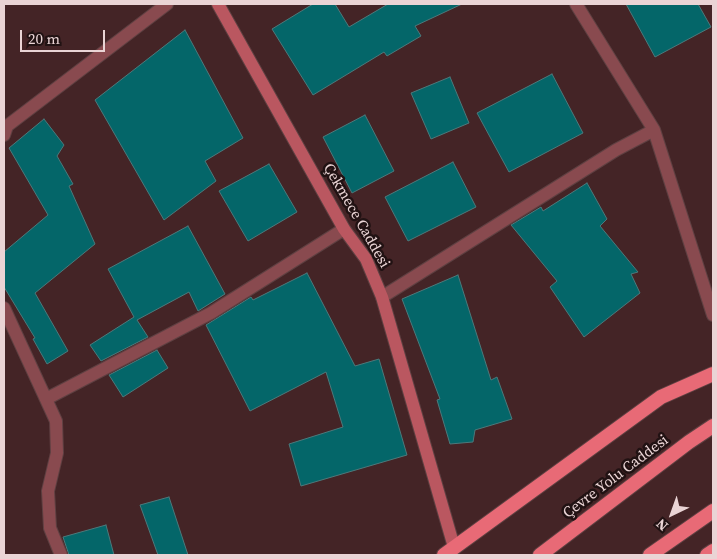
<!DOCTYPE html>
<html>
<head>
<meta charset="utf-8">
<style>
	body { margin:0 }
	#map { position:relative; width:717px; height:559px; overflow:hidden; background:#442426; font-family:"Source Serif 4",serif }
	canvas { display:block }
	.frame { position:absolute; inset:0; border:5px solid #ead4d5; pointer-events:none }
	.north { position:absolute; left:647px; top:489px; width:50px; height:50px; -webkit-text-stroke:4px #211213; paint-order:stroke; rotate:222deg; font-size:14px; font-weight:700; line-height:20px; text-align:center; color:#ead4d5 }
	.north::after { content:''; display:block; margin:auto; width:18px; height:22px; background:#ead4d5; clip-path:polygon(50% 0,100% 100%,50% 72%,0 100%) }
	.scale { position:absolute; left:20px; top:30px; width:85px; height:22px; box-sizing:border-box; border:2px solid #ead4d5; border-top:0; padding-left:6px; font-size:15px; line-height:18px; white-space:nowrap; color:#ead4d5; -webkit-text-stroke:4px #211213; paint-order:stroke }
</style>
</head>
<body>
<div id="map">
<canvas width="717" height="559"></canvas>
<div class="frame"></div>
<div class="north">N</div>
<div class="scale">20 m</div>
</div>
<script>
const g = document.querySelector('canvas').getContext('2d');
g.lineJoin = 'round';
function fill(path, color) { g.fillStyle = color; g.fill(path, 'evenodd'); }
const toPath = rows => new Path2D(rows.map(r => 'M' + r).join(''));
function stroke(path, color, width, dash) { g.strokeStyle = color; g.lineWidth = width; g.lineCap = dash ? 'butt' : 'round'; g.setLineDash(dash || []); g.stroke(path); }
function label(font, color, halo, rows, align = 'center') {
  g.font = font + ' "Source Serif 4",serif'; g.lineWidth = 5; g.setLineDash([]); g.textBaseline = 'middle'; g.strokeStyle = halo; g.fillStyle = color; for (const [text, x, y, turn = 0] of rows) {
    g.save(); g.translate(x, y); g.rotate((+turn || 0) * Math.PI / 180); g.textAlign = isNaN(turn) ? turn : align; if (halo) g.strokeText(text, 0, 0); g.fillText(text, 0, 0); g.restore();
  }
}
const building = toPath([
	[313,4,335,4,349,27,388,4,462,4,415,26,421,36,387,56,384,52,313,95,272,29,313,4],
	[626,4,698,4,711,27,655,57,626,4],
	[185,30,243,138,205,161,216,181,164,220,95,100,185,30],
	[552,74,583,133,509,172,477,113,552,74],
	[450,77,469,123,431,139,411,93,450,77],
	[365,115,394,171,352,193,323,137,365,115],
	[44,119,64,145,57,156,73,184,69,186,95,244,35,293,68,351,47,364,33,339,35,338,4,287,4,252,48,215,9,148,44,119],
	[453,162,476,207,408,241,385,197,453,162],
	[269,164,297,212,248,241,219,191,269,164],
	[587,183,607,219,600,226,638,272,631,274,640,293,584,337,550,287,557,281,511,225,541,207,543,211,587,183],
	[188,226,225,294,198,311,189,292,137,320,148,337,101,361,90,345,134,317,108,269,188,226],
	[307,273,355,366,379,359,407,455,301,486,289,444,343,427,326,372,250,411,206,325,251,297,253,300,307,273],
	[458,275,491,380,497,377,512,419,475,430,473,442,450,444,437,400,440,399,402,299,458,275],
	[157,350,168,368,123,397,109,375,157,350],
	[169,497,188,555,158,555,140,505,169,497],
	[106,525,114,555,69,555,63,537,106,525]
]);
fill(building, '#046669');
stroke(building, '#4d797b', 1);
const minor = toPath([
	[654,130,713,315],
	[4,135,7,126,167,4],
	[382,297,616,150,654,130,576,4],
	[4,308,56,421,57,453,48,491,50,528,61,555],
	[46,399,211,313,344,229]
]);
const secondary = toPath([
	[218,4,344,229,366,259,382,297,454,547]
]);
const trunk = toPath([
	[444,555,661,397,713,374],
	[540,555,689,442,713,426],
	[650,555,713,511],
	[707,555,713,551]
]);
stroke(minor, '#5f4042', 14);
stroke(secondary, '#5f4042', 14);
stroke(trunk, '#5f4042', 16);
stroke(minor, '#894a4f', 12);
stroke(secondary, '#ba5760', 12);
stroke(trunk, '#e86a76', 14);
label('15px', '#ead4d5', '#211213', [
	["Çekmece Caddesi",356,216,60],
	["Çevre Yolu Caddesi",616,477,-37]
]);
</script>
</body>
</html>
